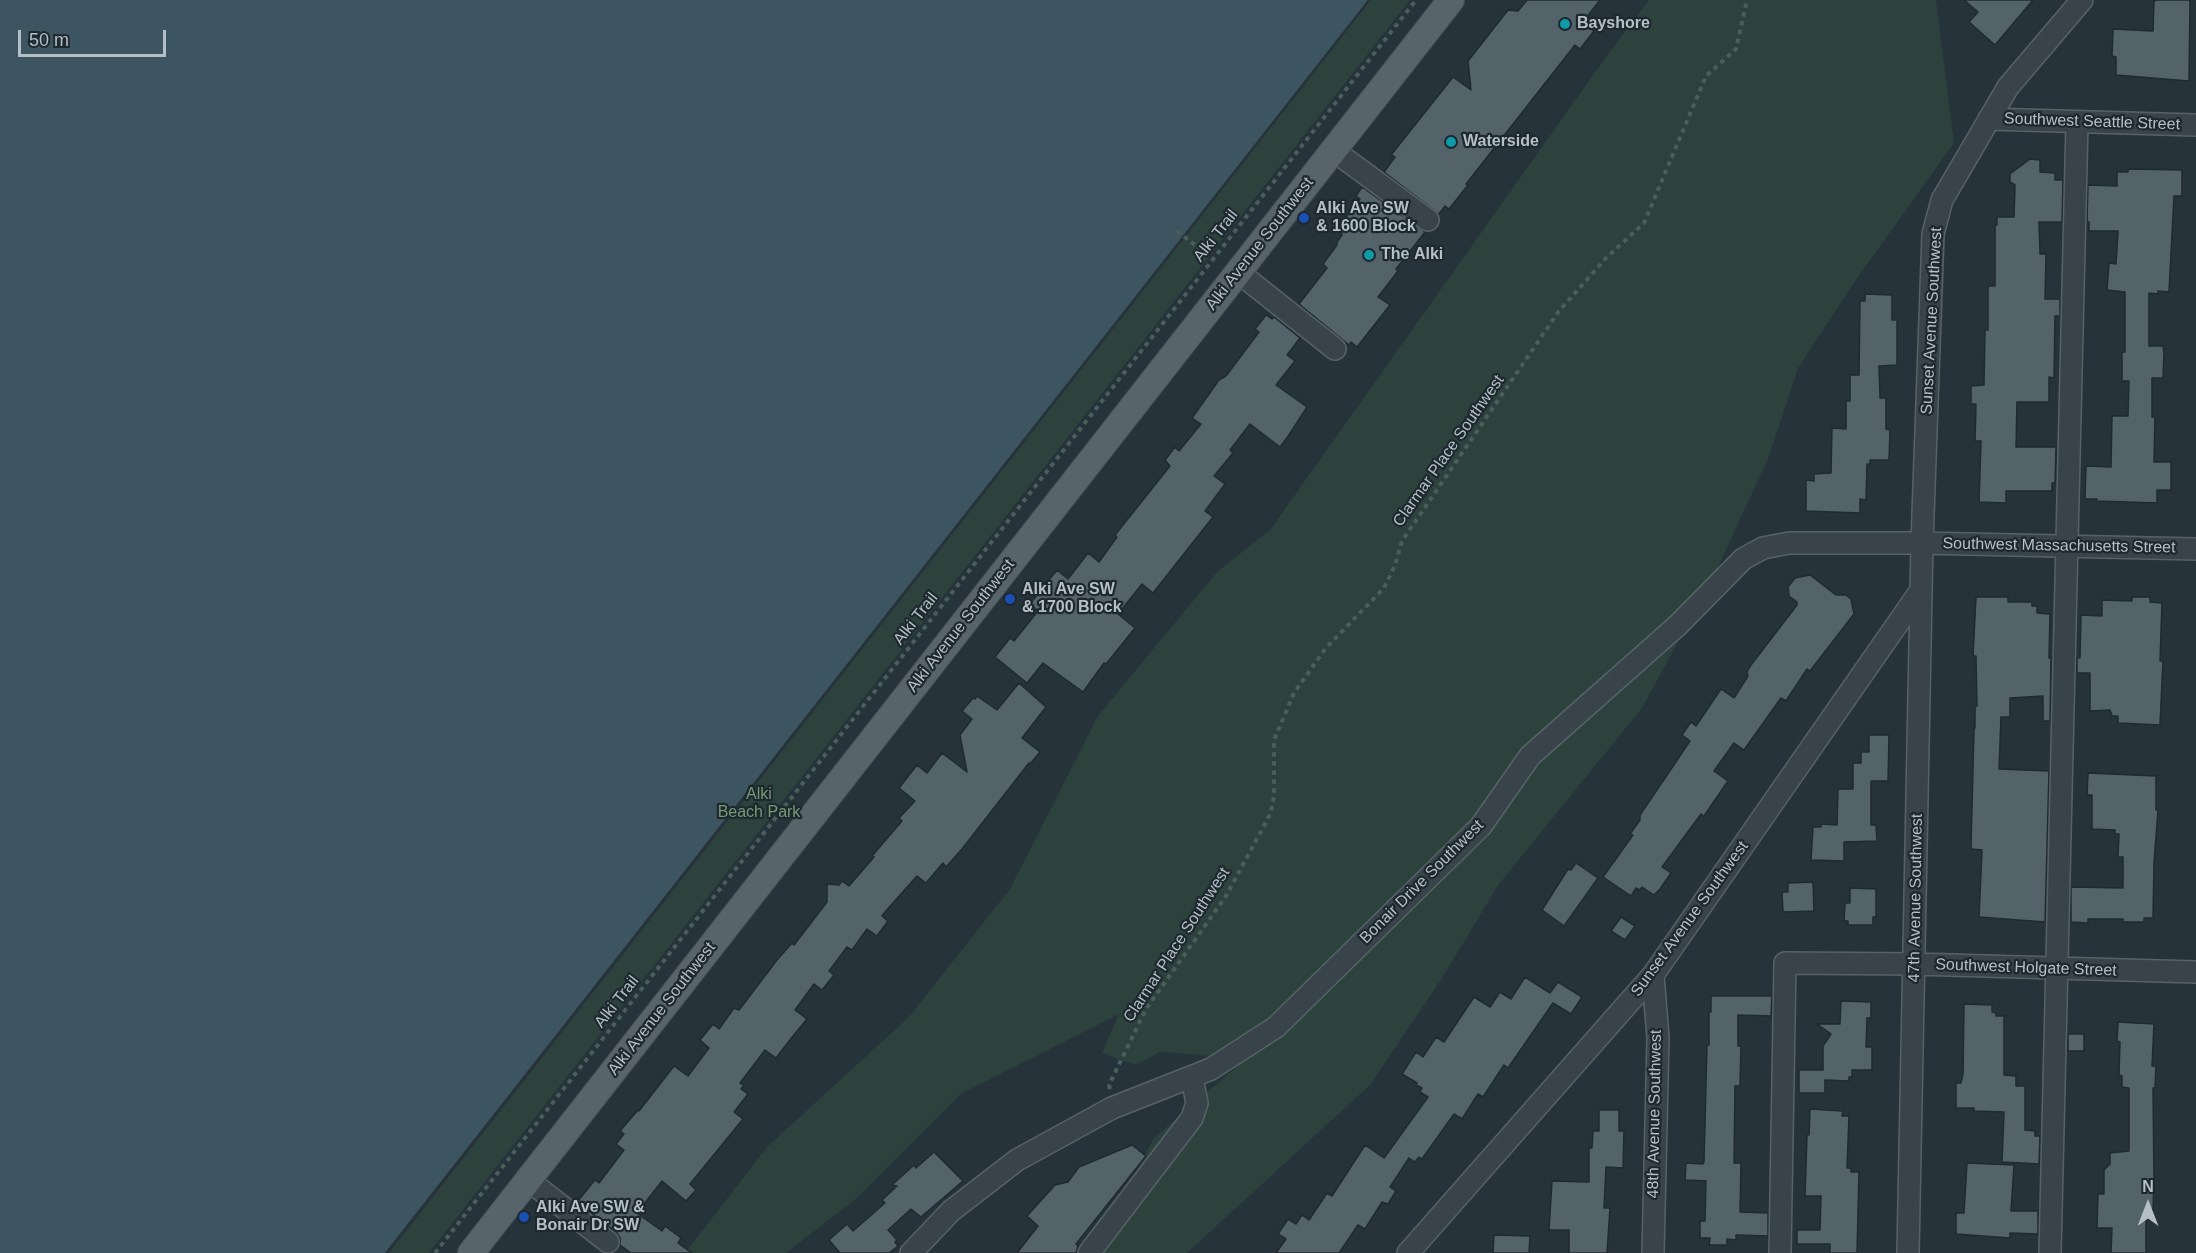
<!DOCTYPE html>
<html>
<head>
<meta charset="utf-8">
<style>
	body { margin:0 }
	#map { position:relative; width:2196px; height:1253px; overflow:hidden; background:#26333a; font-family:Arial,sans-serif }
	canvas { display:block }
	.north { position:absolute; left:2118px; top:1175px; width:60px; height:60px; -webkit-text-stroke:4px #1e292f; paint-order:stroke; rotate:0deg; font-size:16px; font-weight:700; line-height:24px; text-align:center; color:#b5bfc6 }
	.north::after { content:''; display:block; margin:auto; width:21px; height:27px; background:#b5bfc6; clip-path:polygon(50% 0,100% 100%,50% 72%,0 100%) }
	.scale { position:absolute; left:18px; top:30px; width:148px; height:27px; box-sizing:border-box; border:3px solid #b5bfc6; border-top:0; padding-left:8px; font-size:18px; line-height:21px; white-space:nowrap; color:#b5bfc6; -webkit-text-stroke:4px #1e292f; paint-order:stroke }
</style>
</head>
<body>
<div id="map">
<canvas width="2196" height="1253"></canvas>
<div class="north">N</div>
<div class="scale">50 m</div>
</div>
<script>
const g = document.querySelector('canvas').getContext('2d');
g.lineJoin = 'round';
function fill(path, color) { g.fillStyle = color; g.fill(path, 'evenodd'); }
const toPath = rows => new Path2D(rows.map(r => 'M' + r).join(''));
function stroke(path, color, width, dash) { g.strokeStyle = color; g.lineWidth = width; g.lineCap = dash ? 'butt' : 'round'; g.setLineDash(dash || []); g.stroke(path); }
function label(font, color, halo, rows, align = 'center') {
  g.font = font + ' Arial,sans-serif'; g.lineWidth = 4.5; g.setLineDash([]); g.textBaseline = 'middle'; g.strokeStyle = halo; g.fillStyle = color; for (const [text, x, y, turn = 0] of rows) {
    g.save(); g.translate(x, y); g.rotate((+turn || 0) * Math.PI / 180); g.textAlign = isNaN(turn) ? turn : align; if (halo) g.strokeText(text, 0, 0); g.fillText(text, 0, 0); g.restore();
  }
}
fill(toPath([
	[1368,0,1410,0,429,1253,386,1253],
	[1649,0,1936,0,1954,143,1858,277,1798,368,1768,459,1712,580,1642,708,1499,884,1442,978,1371,1084,1187,1253,1099,1253,1153,1139,1247,1058,1160,1052,1135,1065,1102,1053,1119,1014,961,1094,858,1197,786,1253,685,1253,768,1146,909,1017,1010,889,1098,716,1217,572,1270,530,1608,54]
]), '#2e423d');
fill(toPath([
	[0,0,1368,0,385,1253,0,1253]
]), '#3d5461');
fill(toPath([
	[1368,0,1371,0,389,1253,385,1253]
]), '#26333a');
const building = toPath([
	[1527,0,1600,0,1583,22,1594,31,1580,49,1575,45,1466,184,1468,185,1449,209,1445,206,1439,214,1384,172,1395,157,1391,155,1453,77,1471,90,1468,61,1508,10,1518,11,1527,0],
	[1964,0,2033,0,1995,45,1969,22,1978,12,1964,0],
	[2157,0,2190,0,2189,81,2116,75,2116,57,2112,56,2113,29,2153,31,2154,1,2157,0],
	[2030,159,2040,160,2040,172,2055,173,2055,180,2063,180,2062,222,2039,222,2040,254,2046,254,2045,299,2060,299,2060,316,2055,316,2054,378,2049,377,2049,402,2017,402,2016,447,2056,447,2055,483,2052,483,2052,491,2006,491,2006,503,1979,502,1981,441,1975,441,1976,404,1971,404,1971,386,1984,385,1985,330,1988,330,1988,286,1995,286,1995,225,1997,225,1997,217,2014,217,2015,185,2010,182,2010,174,2030,159],
	[2128,169,2182,170,2182,196,2174,196,2169,292,2158,291,2158,294,2149,293,2149,346,2163,346,2164,353,2163,378,2152,378,2152,417,2155,417,2154,462,2171,462,2171,490,2157,490,2157,503,2096,501,2097,499,2085,499,2086,466,2111,467,2112,416,2128,416,2129,381,2122,381,2122,352,2125,352,2125,292,2107,290,2109,263,2116,264,2118,231,2089,231,2089,222,2087,222,2088,185,2117,186,2117,172,2128,172,2128,169],
	[1362,187,1425,232,1396,269,1398,271,1378,297,1390,305,1357,347,1351,342,1349,345,1299,304,1327,268,1323,264,1337,245,1337,242,1342,235,1341,231,1347,222,1344,220,1360,199,1356,196,1362,187],
	[1865,294,1892,295,1892,320,1897,320,1897,365,1879,366,1880,398,1886,398,1886,429,1890,430,1889,460,1870,460,1870,464,1867,464,1866,500,1860,499,1860,513,1806,511,1806,480,1814,481,1814,474,1831,473,1832,428,1846,429,1846,401,1850,401,1850,375,1859,375,1860,301,1865,301,1865,294],
	[1266,315,1272,319,1274,317,1300,338,1287,355,1295,361,1276,385,1307,407,1289,435,1280,447,1250,424,1230,450,1233,453,1214,476,1225,484,1205,511,1213,517,1153,593,1142,584,1118,614,1135,628,1106,664,1104,663,1083,692,1043,663,1027,683,995,657,1010,638,1014,641,1038,611,1030,604,1057,570,1068,579,1088,553,1099,562,1117,537,1115,535,1170,466,1165,460,1175,447,1179,451,1201,424,1192,418,1219,380,1226,376,1259,332,1255,329,1266,315],
	[1810,575,1836,595,1846,595,1851,599,1854,614,1810,671,1807,669,1786,701,1781,698,1744,750,1734,743,1714,771,1728,781,1704,816,1701,814,1662,867,1671,873,1660,889,1654,895,1642,887,1640,890,1636,888,1631,896,1603,877,1633,835,1630,834,1640,820,1640,815,1690,741,1682,735,1691,722,1696,726,1721,689,1734,698,1748,676,1747,672,1751,665,1797,605,1797,602,1789,596,1788,587,1795,578,1810,575],
	[1976,597,2008,597,2008,602,2032,602,2032,606,2037,606,2037,613,2050,614,2049,658,2051,658,2050,721,2043,721,2043,696,2010,698,2010,717,2001,717,1999,769,2049,771,2045,922,1979,917,1982,850,1972,849,1971,847,1974,728,1975,728,1975,706,1977,706,1976,656,1973,656,1976,597],
	[2132,597,2150,597,2150,602,2162,603,2160,661,2163,661,2160,725,2118,723,2118,716,2112,716,2110,710,2090,711,2090,673,2077,673,2077,658,2080,658,2081,615,2102,616,2102,600,2132,601,2132,597],
	[1019,683,1046,707,1022,738,1040,752,1030,764,1029,763,962,849,946,867,943,863,926,883,917,876,885,912,882,916,888,921,877,936,867,929,852,950,847,947,829,971,834,975,822,990,814,984,795,1010,807,1019,793,1036,776,1058,765,1050,740,1083,744,1085,741,1089,748,1094,734,1112,743,1119,690,1184,696,1190,686,1201,662,1181,637,1213,662,1231,665,1226,681,1238,678,1243,692,1253,631,1253,620,1245,620,1238,616,1232,577,1202,595,1180,599,1183,624,1150,616,1144,624,1134,620,1131,638,1110,639,1111,674,1066,688,1076,709,1048,700,1040,713,1024,719,1029,734,1008,739,1010,777,960,792,943,794,945,827,902,827,884,839,885,842,881,849,886,874,857,872,856,902,821,899,818,915,801,899,788,917,765,927,773,942,753,967,772,960,735,972,719,962,711,973,698,975,699,977,696,997,710,1019,683],
	[1869,735,1889,735,1888,781,1871,781,1871,825,1876,825,1877,841,1844,842,1844,861,1811,860,1813,827,1821,827,1821,824,1837,825,1838,789,1853,789,1853,763,1861,763,1861,752,1869,752,1869,735],
	[2088,773,2156,776,2156,810,2158,810,2154,863,2153,918,2144,918,2144,922,2123,922,2123,919,2088,919,2088,923,2071,922,2071,887,2123,888,2123,857,2118,857,2119,834,2115,834,2115,830,2092,829,2092,795,2087,795,2088,773],
	[1576,863,1598,878,1564,926,1542,910,1568,869,1571,870,1576,863],
	[1813,882,1814,911,1783,912,1782,892,1788,892,1788,883,1813,882],
	[1850,888,1876,889,1876,917,1873,917,1873,925,1848,925,1848,921,1844,921,1845,903,1850,903,1850,888],
	[1621,917,1635,926,1625,940,1611,931,1621,917],
	[1525,977,1550,993,1558,982,1582,997,1571,1014,1553,1003,1508,1068,1504,1065,1483,1097,1478,1094,1462,1119,1454,1114,1422,1159,1419,1157,1415,1162,1409,1158,1390,1187,1396,1191,1388,1204,1382,1202,1365,1229,1358,1225,1339,1253,1276,1253,1286,1239,1278,1234,1288,1219,1296,1224,1302,1215,1309,1220,1327,1193,1332,1196,1365,1145,1384,1158,1428,1097,1420,1092,1422,1088,1416,1085,1417,1083,1402,1074,1416,1052,1423,1057,1436,1037,1444,1042,1474,997,1490,1007,1500,992,1511,999,1525,977],
	[1711,996,1772,996,1771,1016,1738,1015,1738,1046,1741,1046,1740,1086,1735,1086,1734,1163,1741,1163,1740,1212,1768,1213,1768,1236,1736,1235,1736,1240,1727,1239,1727,1245,1709,1245,1710,1238,1700,1238,1700,1221,1705,1221,1706,1181,1685,1180,1686,1163,1703,1164,1704,1162,1707,1045,1709,1045,1709,1012,1711,1012,1711,996],
	[1841,1001,1871,1002,1871,1018,1867,1018,1866,1047,1872,1047,1872,1070,1852,1070,1852,1077,1849,1077,1849,1081,1825,1080,1825,1093,1799,1093,1799,1070,1823,1070,1823,1046,1831,1034,1817,1024,1840,1024,1841,1001],
	[1964,1004,1992,1005,1992,1012,1996,1013,1996,1016,2004,1016,2004,1075,2016,1076,2016,1086,2025,1086,2025,1130,2035,1131,2035,1136,2040,1136,2039,1164,2002,1162,2004,1112,1974,1111,1974,1108,1956,1108,1956,1083,1961,1083,1963,1074,1964,1004],
	[2118,1022,2154,1024,2152,1066,2156,1066,2155,1088,2153,1088,2154,1181,2153,1210,2146,1211,2146,1253,2111,1253,2112,1228,2097,1228,2098,1194,2104,1194,2104,1170,2110,1164,2110,1153,2129,1151,2129,1088,2122,1087,2122,1076,2119,1075,2120,1042,2117,1041,2118,1022],
	[2068,1034,2084,1034,2084,1051,2068,1051,2068,1034],
	[1810,1109,1843,1111,1842,1116,1849,1116,1847,1168,1851,1168,1851,1172,1859,1172,1857,1253,1830,1253,1830,1244,1797,1244,1797,1230,1820,1230,1821,1196,1805,1196,1807,1135,1809,1135,1810,1109],
	[1599,1110,1619,1110,1619,1131,1624,1131,1623,1168,1606,1167,1604,1208,1610,1208,1607,1253,1569,1253,1569,1230,1549,1230,1552,1181,1589,1182,1589,1148,1592,1148,1593,1131,1599,1131,1599,1110],
	[1132,1145,1146,1156,1076,1244,1078,1246,1076,1253,1017,1253,1038,1226,1027,1216,1055,1185,1068,1182,1079,1167,1132,1145],
	[934,1152,963,1181,921,1217,911,1209,888,1230,897,1240,895,1242,898,1246,889,1253,840,1253,829,1240,847,1224,853,1231,885,1203,882,1200,897,1186,892,1185,914,1165,916,1168,934,1152],
	[1967,1163,2014,1165,2011,1211,2038,1211,2038,1234,2010,1233,2010,1238,1956,1234,1956,1213,1964,1213,1967,1163],
	[1494,1235,1530,1236,1529,1253,1493,1253,1494,1235]
]);
fill(building, '#54626a');
stroke(building, '#202b31', 1.5);
const minor = toPath([
	[1989,119,2196,125],
	[1333,150,1428,220],
	[1238,272,1335,349],
	[528,1180,608,1242],
	[911,1253,951,1211,1017,1160,1112,1108,1211,1069,1276,1027,1481,826,1530,756,1678,625,1743,559,1763,548,1789,543,1922,543,2196,549],
	[1089,1253,1192,1118,1197,1103,1192,1078],
	[1408,1253,1653,975,1921,590],
	[1653,1253,1658,1038,1653,975],
	[1780,1253,1785,963,1915,964,2196,972],
	[1908,1253,1922,543,1933,234,1942,200,2008,87,2082,0],
	[2050,1253,2077,122]
]);
const major = toPath([
	[471,1253,1451,0]
]);
stroke(minor, '#576268', 24);
stroke(major, '#455056', 28);
stroke(toPath([
	[1177,231,1204,252],
	[1110,1089,1109,1085,1146,1009,1226,896,1265,824,1271,812,1274,795,1274,740,1294,693,1325,649,1384,588,1395,565,1402,541,1559,311,1606,258,1644,223,1706,76,1736,49,1747,0],
	[435,1253,1416,0]
]), '#4c5e5c', 4, [4.5, 4.5]);
stroke(minor, '#39444a', 21);
stroke(major, '#57646a', 26);
for (const [x, y, r, color] of [
	[1565,24,6,"#0f9aa8"],
	[1451,142,6,"#0f9aa8"],
	[1304,218,6,"#1a4fb4"],
	[1369,255,6,"#0f9aa8"],
	[1010,599,6,"#1a4fb4"],
	[524,1217,6,"#1a4fb4"]
]) { const dot = new Path2D(); dot.arc(x, y, r, 0, 2 * Math.PI); g.fillStyle = color; g.fill(dot); stroke(dot, '#1e292f', 2); }
label('bold 16px', '#b5bfc6', '#1e292f', [
	["Bayshore",1577,24],
	["Waterside",1463,142],
	["Alki Ave SW",1316,209],
	["& 1600 Block",1316,227],
	["The Alki",1381,255],
	["Alki Ave SW",1022,590],
	["& 1700 Block",1022,608],
	["Alki Ave SW &",536,1208],
	["Bonair Dr SW",536,1226]
], 'left');
label('16px', '#b5bfc6', '#1e292f', [
	["Southwest Seattle Street",2092,122,2],
	["Alki Trail",1216,236,-52],
	["Alki Avenue Southwest",1260,244,-52],
	["Sunset Avenue Southwest",1932,321,-87],
	["Clarmar Place Southwest",1449,451,-55],
	["Southwest Massachusetts Street",2059,546,1],
	["Alki Trail",916,619,-52],
	["Alki Avenue Southwest",961,626,-52],
	["Bonair Drive Southwest",1422,882,-45],
	["47th Avenue Southwest",1916,898,-89],
	["Sunset Avenue Southwest",1690,919,-54],
	["Clarmar Place Southwest",1177,945,-57],
	["Southwest Holgate Street",2026,968,2],
	["Alki Trail",617,1002,-52],
	["Alki Avenue Southwest",662,1009,-52],
	["48th Avenue Southwest",1655,1114,-89]
]);
label('16px', '#769975', '#1e292f', [
	["Alki",759,795],
	["Beach Park",759,813]
]);
</script>
</body>
</html>
